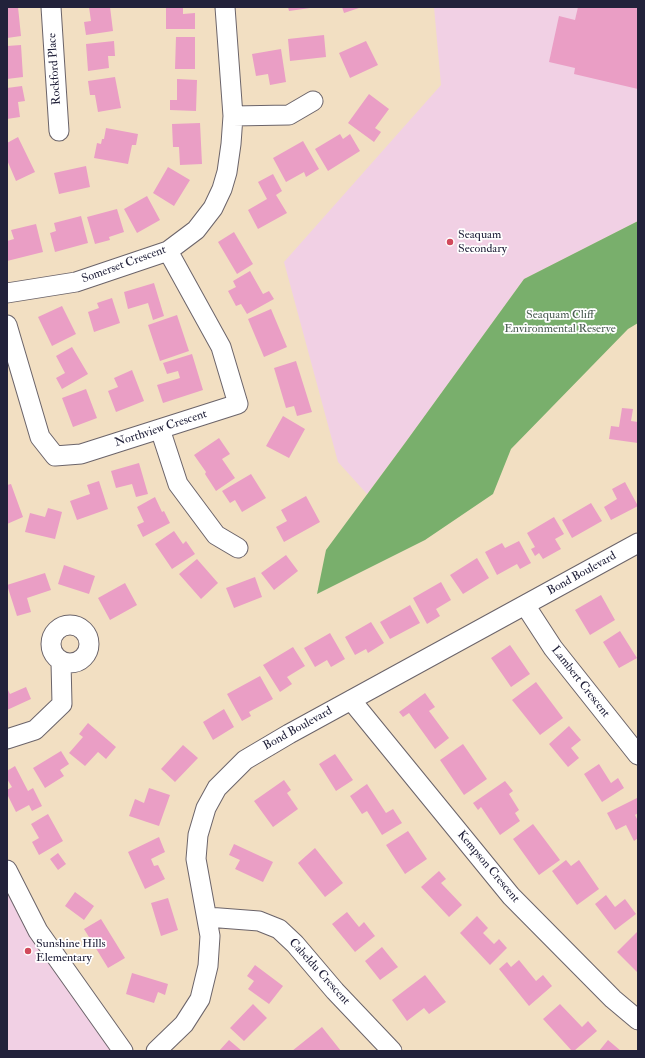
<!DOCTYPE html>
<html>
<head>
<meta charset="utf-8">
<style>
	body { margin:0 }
	#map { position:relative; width:645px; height:1058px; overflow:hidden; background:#f2dfc2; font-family:"IM FELL Double Pica",serif }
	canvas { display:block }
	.frame { position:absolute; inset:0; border:8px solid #22223b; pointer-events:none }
</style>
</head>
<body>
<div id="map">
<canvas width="645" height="1058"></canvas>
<div class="frame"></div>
</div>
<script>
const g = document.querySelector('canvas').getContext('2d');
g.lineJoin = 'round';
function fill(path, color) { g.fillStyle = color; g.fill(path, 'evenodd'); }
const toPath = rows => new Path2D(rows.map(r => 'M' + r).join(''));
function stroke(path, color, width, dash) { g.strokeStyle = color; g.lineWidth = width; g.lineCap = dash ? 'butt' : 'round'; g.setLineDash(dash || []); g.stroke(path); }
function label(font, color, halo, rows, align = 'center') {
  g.font = font + ' "IM FELL Double Pica",serif'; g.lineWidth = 3.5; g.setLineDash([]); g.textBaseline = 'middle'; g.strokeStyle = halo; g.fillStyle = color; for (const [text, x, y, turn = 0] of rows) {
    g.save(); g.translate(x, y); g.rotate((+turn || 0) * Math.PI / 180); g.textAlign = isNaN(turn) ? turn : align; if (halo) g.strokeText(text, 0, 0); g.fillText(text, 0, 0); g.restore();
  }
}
fill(toPath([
	[434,7,638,7,638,221,524,279,405,443,367,494,338,462,284,262,441,85],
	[7,878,112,1051,7,1051]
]), '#f1d0e4');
fill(toPath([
	[638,221,638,323,628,329,511,449,493,494,425,540,317,594,326,550,405,443,524,279]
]), '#79af6c');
fill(toPath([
	[7,7,18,7,21,36,7,38],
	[89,7,110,7,113,31,86,35,84,22,91,21],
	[166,7,183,7,183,14,195,13,195,29,166,29],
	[288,7,310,7,310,8,289,11],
	[342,7,362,7,344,13],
	[578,7,638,7,638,89,574,74,575,68,549,62,559,16,575,20],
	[324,35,326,57,290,61,288,39],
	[176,37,195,37,195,69,175,69],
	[114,41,115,56,108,56,109,68,88,71,86,44],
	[366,41,378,65,350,78,339,53],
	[21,45,23,77,7,79,7,46],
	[281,49,286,82,270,85,268,74,256,76,252,54],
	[115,77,121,108,98,112,95,95,90,95,88,81],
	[177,79,197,80,196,111,170,110,170,100,177,100],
	[22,86,25,101,18,102,20,117,7,119,7,88],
	[369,94,389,109,375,128,381,132,374,142,348,123],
	[200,123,202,164,180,165,179,147,173,147,172,124],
	[106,128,138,134,136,145,132,145,128,164,94,158,97,143,101,144,102,139,104,139],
	[340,134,343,139,350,134,360,151,328,171,315,149],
	[18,137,35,172,16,181,7,160,7,143],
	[303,141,319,169,306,177,304,172,286,182,273,158],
	[86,166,90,187,59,194,54,173],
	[168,167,190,180,174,206,153,193],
	[273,174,282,191,276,195,287,213,258,229,248,210,267,199,258,182],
	[147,196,160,220,137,233,124,209],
	[117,209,124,232,109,237,110,240,95,244,87,217],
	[81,216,88,243,55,252,50,233,56,231,54,223],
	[36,224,43,252,7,261,7,241,14,239,11,230],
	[234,232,253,264,237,274,218,242],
	[250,271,263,294,269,291,274,299,247,314,241,304,236,306,228,291,236,287,233,281],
	[154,283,164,316,153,320,148,303,128,309,124,292],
	[112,298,120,323,94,332,88,312,99,308,97,303],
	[62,306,76,334,52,346,38,317],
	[271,309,287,347,264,357,248,319],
	[177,315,189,351,160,361,148,325],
	[72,347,88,374,62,389,56,378,65,373,56,356],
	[192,354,203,390,163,403,157,385,180,378,178,371,167,374,163,363],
	[296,361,312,412,297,416,294,406,286,408,274,368],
	[132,370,144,401,116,412,108,391,118,387,114,378],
	[86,389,97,418,73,427,62,398],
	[622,408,633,409,631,421,638,422,638,443,609,439,611,426,619,427],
	[283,416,305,429,289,458,266,446],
	[219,438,230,454,222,459,235,478,216,491,205,474,206,472,194,455],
	[139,463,148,494,136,497,132,484,116,488,111,471],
	[251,474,266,498,242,512,235,500,230,503,222,491],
	[99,481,108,509,77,520,70,501,90,494,87,485],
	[625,482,638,506,611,520,604,507,617,499,612,489],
	[11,484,23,517,7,524,7,485],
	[306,496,320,522,284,542,276,527,287,521,281,510],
	[155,497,162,512,164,511,170,523,143,537,137,525,144,522,137,507],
	[591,503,602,521,572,538,562,520],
	[48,508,62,512,55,539,25,532,30,513,45,517],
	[554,517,564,534,555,539,561,549,543,559,539,553,535,556,531,549,535,547,527,533],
	[174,531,183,544,186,541,195,554,172,569,155,544],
	[519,541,531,563,520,569,517,564,497,575,485,552,502,543,505,548],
	[286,555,298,571,274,590,261,573],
	[477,558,489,578,463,594,450,575],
	[197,559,218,583,201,599,179,574],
	[64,565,95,576,89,594,58,584],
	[45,573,51,590,27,598,31,612,17,616,7,585],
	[255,577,262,597,234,608,226,588],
	[441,582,451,600,436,609,440,616,427,624,413,598],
	[125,583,137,605,110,620,98,598],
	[601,595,615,620,590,635,575,610],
	[410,605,420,623,390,639,380,622],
	[371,622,384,643,368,653,366,649,355,655,345,637],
	[620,631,637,658,619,668,603,642],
	[330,633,345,659,331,667,327,660,315,667,304,648],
	[510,645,530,674,511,687,491,658],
	[293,647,305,666,287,677,292,684,280,692,263,665],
	[260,676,273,699,249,712,251,716,242,721,227,694],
	[536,682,563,718,540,735,512,700],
	[26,687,31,699,7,710,7,688,10,694],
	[425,693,435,707,429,711,449,738,435,749,409,713,403,717,399,712],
	[224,709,234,727,213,740,203,722],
	[88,723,116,747,106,759,98,752,85,766,69,753,83,737,79,734],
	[569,726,581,740,571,748,579,758,568,767,549,744],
	[463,744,487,779,464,795,440,760],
	[183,745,198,758,175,782,161,769],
	[61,751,69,764,60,770,64,776,45,788,33,768],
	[335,754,353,780,336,791,319,764],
	[599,764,611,783,618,778,624,788,602,802,584,774],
	[15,766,28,791,33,788,42,806,32,811,29,805,16,812,7,794,7,790,12,787,7,779,7,771],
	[284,780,291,790,287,793,298,809,273,827,254,801],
	[505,781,513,791,509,794,519,810,515,813,520,821,500,835,481,807,478,810,473,803],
	[367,784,386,813,393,809,402,823,382,835,367,811,362,814,350,796],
	[149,788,170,795,159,826,129,816,135,799,144,803],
	[637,798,638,813,635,815,638,821,638,838,634,841,626,825,616,830,607,813],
	[48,814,63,841,39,855,32,842,39,838,31,824],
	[533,824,560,860,539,875,513,839],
	[408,831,427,859,405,874,386,845],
	[159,837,165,852,151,859,154,866,158,865,165,879,145,889,128,852],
	[234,844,273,862,263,882,235,869,240,860,229,855],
	[315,848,343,883,325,897,298,863],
	[58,853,66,864,58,870,50,859],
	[566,860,571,866,579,860,599,889,577,905,552,871],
	[439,871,446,879,441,883,462,905,449,917,421,887],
	[75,892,94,906,84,920,65,906],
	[606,895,615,907,625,899,636,914,615,930,595,904],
	[168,898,178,930,161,936,151,903],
	[347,912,359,927,364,922,375,936,355,952,332,924],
	[477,916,488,928,483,933,494,944,499,939,507,948,490,965,460,933],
	[101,919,125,958,108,968,84,929],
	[638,931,638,973,617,952],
	[382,947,398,967,380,980,365,961],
	[519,960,536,981,543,975,552,986,529,1006,499,969,507,962,511,967],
	[255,965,283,986,269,1004,248,989,254,981,247,976],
	[132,973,168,984,165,995,158,992,154,1003,126,994],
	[425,975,446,1002,429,1014,424,1008,407,1021,392,1000],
	[253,1004,267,1018,244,1041,230,1028],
	[560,1004,582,1027,588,1021,597,1031,574,1051,572,1051,543,1019],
	[322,1027,341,1051,292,1051],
	[229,1040,242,1051,219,1051],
	[608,1040,621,1051,599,1051]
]), '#ea9ec5');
const minor = toPath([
	[51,7,59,131],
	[233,116,289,115,313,101],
	[7,293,76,282,168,251,196,230,213,208,222,189,227,172,231,144,233,116,225,7],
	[7,325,40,437,55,456,81,454,238,404,221,347,168,251],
	[160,429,178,484,216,535,238,548],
	[525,605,553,648,638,755],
	'51 644a19 19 0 1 1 38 0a19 19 0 1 1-38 0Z',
	[351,700,511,896,613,999,638,1020],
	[7,739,35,730,62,704,61,662],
	[7,870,38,931,123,1051],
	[207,917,259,921,279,929,295,944,335,991,392,1051],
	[156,1051,184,1024,200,999,208,966,210,936,196,859,198,835,206,808,217,788,245,760,289,734,638,543]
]);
stroke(minor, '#6b646a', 21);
stroke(minor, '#fff', 19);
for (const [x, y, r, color] of [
	[450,242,4,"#d1495b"],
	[28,951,4,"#d1495b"]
]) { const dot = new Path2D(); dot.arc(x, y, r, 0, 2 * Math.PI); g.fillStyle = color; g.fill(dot); stroke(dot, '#fff', 1.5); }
label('12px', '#22223b', '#fff', [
	["Rockford Place",55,69,-94],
	["Somerset Crescent",124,265,-20],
	["Northview Crescent",161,429,-18],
	["Bond Boulevard",582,574,-29],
	["Lambert Crescent",580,682,52],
	["Bond Boulevard",298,729,-29],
	["Kempson Crescent",488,867,50],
	["Cabeldu Crescent",319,972,48]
]);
label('12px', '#22223b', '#fff', [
	["Seaquam",458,235],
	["Secondary",458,249],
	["Sunshine Hills",36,944],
	["Elementary",36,958]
], 'left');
label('12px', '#4b5d52', '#fff', [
	["Seaquam Cliff",560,315],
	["Environmental Reserve",560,329]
]);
</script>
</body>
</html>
